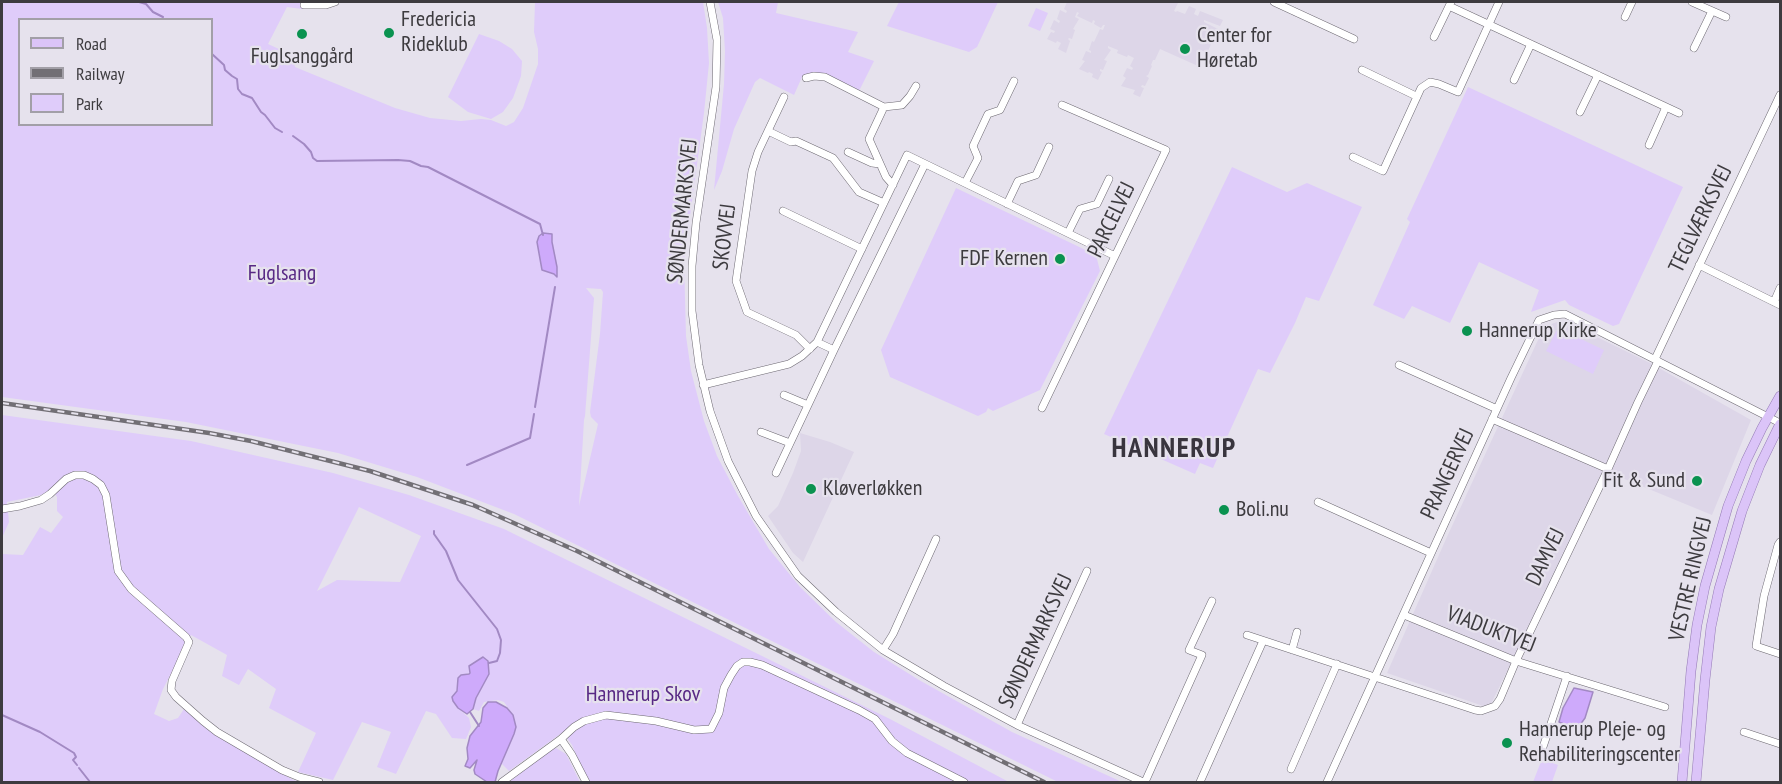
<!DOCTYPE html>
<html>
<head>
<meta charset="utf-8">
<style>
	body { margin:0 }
	#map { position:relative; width:1782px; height:784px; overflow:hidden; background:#e6e2ed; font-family:"PT Sans Narrow",sans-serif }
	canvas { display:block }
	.frame { position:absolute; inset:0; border:3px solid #3d3b3f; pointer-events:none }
	.legend { position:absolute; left:18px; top:18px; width:195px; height:108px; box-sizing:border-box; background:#e6e2ed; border:2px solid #a29fa7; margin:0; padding:8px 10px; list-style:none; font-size:18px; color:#3d3b3f }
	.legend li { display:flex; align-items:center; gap:12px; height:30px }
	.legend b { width:30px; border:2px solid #a29fa7 }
</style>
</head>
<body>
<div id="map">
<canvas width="1782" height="784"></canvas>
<div class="frame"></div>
<ul class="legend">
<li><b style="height:8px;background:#dbc4f8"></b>Road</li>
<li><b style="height:8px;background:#726f75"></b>Railway</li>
<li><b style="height:16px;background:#dfccfa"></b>Park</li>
</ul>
</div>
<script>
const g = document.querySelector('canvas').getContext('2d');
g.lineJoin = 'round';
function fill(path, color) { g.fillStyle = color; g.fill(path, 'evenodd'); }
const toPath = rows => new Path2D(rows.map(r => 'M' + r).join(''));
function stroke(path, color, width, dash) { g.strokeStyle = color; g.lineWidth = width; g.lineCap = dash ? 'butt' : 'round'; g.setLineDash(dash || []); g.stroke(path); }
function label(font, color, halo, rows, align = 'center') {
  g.font = font + ' "PT Sans Narrow",sans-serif'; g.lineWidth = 4.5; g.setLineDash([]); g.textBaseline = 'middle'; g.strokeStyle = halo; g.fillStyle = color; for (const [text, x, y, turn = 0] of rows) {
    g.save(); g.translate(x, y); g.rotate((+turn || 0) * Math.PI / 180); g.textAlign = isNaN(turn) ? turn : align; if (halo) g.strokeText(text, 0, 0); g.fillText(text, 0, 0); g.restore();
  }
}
fill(toPath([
	[1067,2,1175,2,1178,3,1174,11,1176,12,1177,11,1185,14,1189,6,1196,9,1194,14,1198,16,1200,11,1223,20,1220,26,1204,20,1204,22,1218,29,1207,53,1201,50,1198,57,1201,59,1198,66,1160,49,1155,60,1153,60,1151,65,1152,66,1148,75,1146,76,1149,78,1145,86,1142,85,1141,87,1144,88,1140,97,1133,94,1135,90,1121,86,1126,78,1123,76,1127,68,1132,70,1133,68,1130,66,1134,58,1128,55,1127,57,1117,53,1118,50,1108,46,1108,48,1111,50,1104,60,1107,61,1103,70,1100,69,1100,71,1102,72,1098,80,1092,77,1093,74,1089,72,1088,73,1079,69,1085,61,1082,60,1086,51,1091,53,1091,51,1089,50,1092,41,1094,42,1100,29,1103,30,1105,25,1103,25,1101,28,1094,24,1095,21,1093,20,1092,23,1077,16,1079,13,1077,12,1075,17,1079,19,1073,29,1075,30,1072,39,1069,38,1068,39,1070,41,1066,53,1058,49,1061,43,1057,41,1056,43,1047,39,1051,32,1054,33,1055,31,1050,29,1054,20,1059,23,1060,21,1057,19,1060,10,1066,13,1067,11,1064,9],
	[1562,320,1650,363,1751,420,1712,515,1605,471,1489,708,1387,673,1446,539,1544,327],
	[800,433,830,442,854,452,803,562,793,553,768,516,778,506,793,473,801,451]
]), '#ddd6e8');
fill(toPath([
	[2,2,306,2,302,9,287,7,268,44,294,56,295,67,395,108,430,118,461,121,481,119,491,120,506,126,514,122,523,108,538,64,538,49,534,32,535,2,703,2,707,28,709,63,704,113,684,260,686,336,691,371,704,421,717,456,738,496,769,549,800,587,836,622,874,652,919,680,1012,732,1122,782,1058,782,514,514,417,477,338,453,186,422,2,397],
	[20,20,212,20,212,124,20,124],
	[586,288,601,289,603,292,600,334,590,412,591,417,598,424,579,506,584,420,585,416,594,298],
	[718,2,778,2,776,13,858,32,848,52,874,61,859,91,823,73,813,73,802,77,794,95,760,78,755,82,734,129,722,171,714,190,724,84,725,51,723,18],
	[899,2,998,2,977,47,969,52,887,26],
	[1036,8,1048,13,1040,31,1028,26],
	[479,34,499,41,512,49,522,61,521,76,513,98,503,112,491,119,468,112,448,97],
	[1468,87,1683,187,1619,324,1613,326,1569,305,1565,300,1531,312,1539,290,1479,262,1450,323,1412,306,1404,319,1373,305,1410,222,1407,219],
	[1232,167,1287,192,1307,183,1362,207,1319,301,1306,297,1295,323,1270,373,1258,369,1213,468,1200,463,1195,474,1104,434],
	[956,188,1096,255,1100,271,1040,390,993,411,988,408,986,412,978,416,890,377,881,350],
	[1558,328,1604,350,1593,374,1546,351],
	[2,415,191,441,333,473,409,495,504,529,890,719,1009,782,588,782,572,745,563,732,509,771,501,763,515,730,513,715,504,702,498,700,484,702,479,711,473,709,476,698,489,674,488,661,485,658,481,658,478,662,469,666,470,673,461,675,457,683,457,691,452,697,453,701,458,708,469,718,471,727,466,739,452,738,436,714,426,711,396,774,377,767,391,732,362,722,333,780,298,772,316,733,269,708,276,689,248,669,239,685,222,676,227,655,191,635,163,689,154,714,169,721,178,718,184,709,210,731,249,753,293,780,303,782,2,782,2,554,23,555,40,527,51,533,63,517,57,511,57,497,52,489,41,495,7,502,9,522,2,538],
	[359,507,421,536,400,582,337,580,317,591],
	[556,748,566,754,580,782,509,782,551,750],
	[1542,759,1558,765,1552,782,1533,782]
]), '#dfccfa');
const water = toPath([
	[543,233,552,234,552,242,557,267,557,277,554,274,542,270,537,242,539,236,543,233],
	[483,657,488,661,489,674,476,698,473,709,467,714,458,708,453,701,452,697,457,691,458,678,461,675,469,674,470,673,469,666,483,657],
	[1574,688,1593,692,1585,718,1580,725,1575,729,1559,722,1563,708,1574,688],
	[488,702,496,702,507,708,513,715,516,727,514,734,498,771,495,782,487,782,475,774,474,770,477,760,470,768,465,766,468,759,467,748,470,736,481,722,483,708,488,702]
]);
fill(water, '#ceaafb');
stroke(water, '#a289c3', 1.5);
stroke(toPath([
	[139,2,146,4,153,12,163,17],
	[212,54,224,65,225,70,232,76,237,79,238,89,242,94,252,98,261,112,265,115,275,128,282,132],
	[293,136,304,144,311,152,313,158,317,161,398,160,410,161,421,166,428,167,540,224,543,235],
	[535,407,555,287],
	[467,465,530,438,534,414],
	[434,531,434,534,446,551,458,580,497,629,501,640,500,653,497,661,489,663],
	[470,712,479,726],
	[2,715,40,732,74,753,76,757,73,760,77,765],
	[79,768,90,782]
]), '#a289c3', 2);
const minor = toPath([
	[710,2,717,40,716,87,696,223,692,266,692,311,699,365,710,411,728,461,756,516,798,576,836,612,883,650,944,686,1017,725,1143,782],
	[1274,2,1354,39],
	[1692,2,1726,17],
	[304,5,326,5,335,2],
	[1449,6,1679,113],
	[1625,17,1632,2],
	[1434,37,1451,2],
	[1694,48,1712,11],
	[1362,70,1416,96],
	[806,78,814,76,825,77,884,107],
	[1514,80,1531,44],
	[784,97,758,152,752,171,736,281,747,312,796,335,810,349],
	[1580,112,1598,75],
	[768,131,791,142,796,141,833,158,859,192,884,203],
	[1649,145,1666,107],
	[848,152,872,163,880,164],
	[1353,157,1383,171,1421,88,1430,82,1439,84,1458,92,1499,2],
	[965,183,978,158,973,146,988,114,1000,110,1014,81],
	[893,185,886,177,869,139,884,107,902,105,910,96,916,86],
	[1007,204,1018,181,1036,175,1049,147],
	[783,211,862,249],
	[1068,233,1080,209,1097,204,1109,179],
	[1699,265,1780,305],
	[1774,302,1780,288],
	[834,350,925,164],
	[1655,359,1780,95],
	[1399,365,1497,409],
	[703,385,789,364,802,356,817,342,907,155,1115,256],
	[784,395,808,405],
	[1042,408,1166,150,1062,105],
	[761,432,790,443],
	[1608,469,1638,402,1658,361],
	[776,473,834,350,817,342],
	[1318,502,1431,553],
	[2,509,20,506,41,500,50,494,66,479,75,475,84,475,93,479,101,485,106,495,118,571,131,589,186,637,189,642,172,681,171,690,176,697,203,721,217,732,282,770,299,777,319,782],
	[1780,542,1778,545,1764,596,1756,646,1780,654],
	[1404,615,1516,661,1665,707],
	[1247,635,1475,710,1481,711,1495,706,1500,699,1516,661,1608,469,1492,419],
	[883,650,893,634,936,539],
	[1292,650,1297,632],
	[1017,725,1087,571],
	[1744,732,1780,744],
	[561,739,574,727,584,721,606,715,656,721,694,730,711,729,719,713,724,688,731,675,737,666,743,662,750,662,762,665,859,710,875,719,892,741,907,753,964,782],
	[1543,747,1567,676],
	[1291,769,1337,664],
	[502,782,561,739,572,755,586,782],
	[1145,782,1202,655,1189,650,1212,601],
	[1200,782,1263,641],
	[1327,782,1511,378,1539,320,1554,315,1565,314,1780,423]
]);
const major = toPath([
	[1682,782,1691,671,1697,625,1705,586,1728,506,1746,461,1762,428,1780,396],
	[1696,782,1705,680,1711,627,1719,589,1742,511,1760,465,1780,424]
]);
stroke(minor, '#6d6972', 8);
stroke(major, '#947ab5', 10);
stroke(minor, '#fff', 7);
stroke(major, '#dbc4f8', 9);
const rail = toPath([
	[2,403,209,433,251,441,370,471,473,505,577,551,1044,782]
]);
stroke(rail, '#726f75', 4.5);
stroke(rail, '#e6e2ed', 2, [7]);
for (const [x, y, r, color] of [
	[389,33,6,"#0a9250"],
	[302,34,6,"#0a9250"],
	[1185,49,6,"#0a9250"],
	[1060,259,6,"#0a9250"],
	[1467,331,6,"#0a9250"],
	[1697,481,6,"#0a9250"],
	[811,489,6,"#0a9250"],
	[1224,510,6,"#0a9250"],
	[1507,743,6,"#0a9250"]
]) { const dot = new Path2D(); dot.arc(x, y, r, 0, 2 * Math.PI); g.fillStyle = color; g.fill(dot); stroke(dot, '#e6e2ed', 2); }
label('22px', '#3d3b3f', '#e6e2ed', [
	["Fredericia",401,20],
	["Rideklub",401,45],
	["Center for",1197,36],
	["Høretab",1197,61],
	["Fuglsanggård",302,57,"center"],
	["FDF Kernen",1048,259,"right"],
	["Hannerup Kirke",1479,331],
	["Fit & Sund",1685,481,"right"],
	["Kløverløkken",823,489],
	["Boli.nu",1236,510],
	["Hannerup Pleje- og",1519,730],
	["Rehabiliteringscenter",1519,755]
], 'left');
label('22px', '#3d3b3f', '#e6e2ed', [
	["SØNDERMARKSVEJ",683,211,-84],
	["TEGLVÆRKSVEJ",1701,219,-64],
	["PARCELVEJ",1112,220,-64],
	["SKOVVEJ",725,237,-83],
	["PRANGERVEJ",1448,474,-65],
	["DAMVEJ",1546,557,-64],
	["VESTRE RINGVEJ",1691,579,-77],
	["VIADUKTVEJ",1491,630,21],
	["SØNDERMARKSVEJ",1036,641,-65]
]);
label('22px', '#582985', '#e6e2ed', [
	["Fuglsang",282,274],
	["Hannerup Skov",643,695]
]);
g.letterSpacing = '1.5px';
label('bold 28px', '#39353e', '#e6e2ed', [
	["HANNERUP",1174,449]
]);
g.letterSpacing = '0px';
</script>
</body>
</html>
